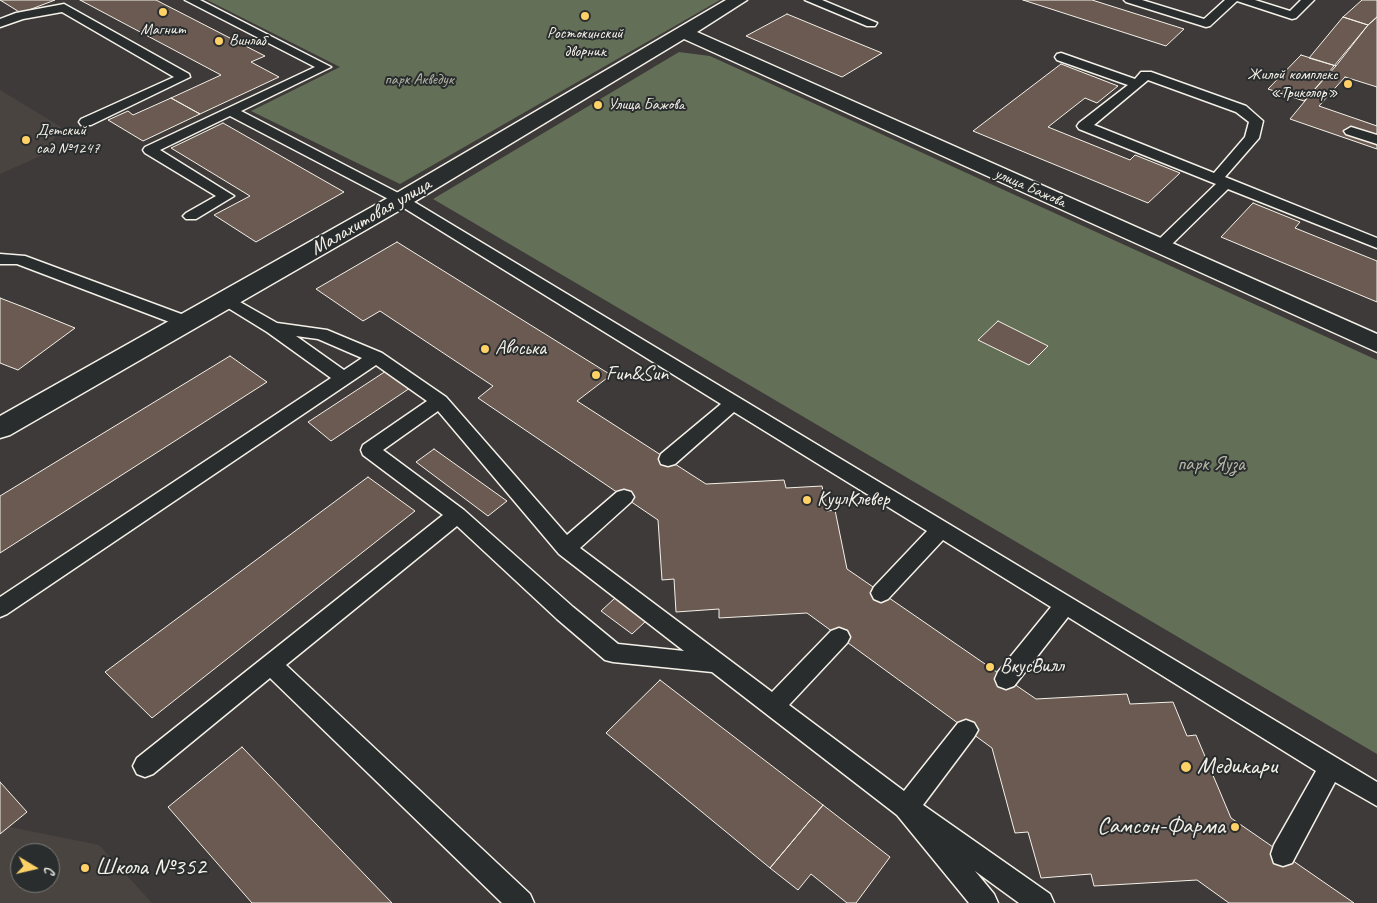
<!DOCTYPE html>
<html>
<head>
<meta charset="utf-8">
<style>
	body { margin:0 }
	#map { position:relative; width:1377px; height:903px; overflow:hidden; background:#3d3a39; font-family:Caveat,sans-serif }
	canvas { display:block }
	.north { position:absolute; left:10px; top:843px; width:50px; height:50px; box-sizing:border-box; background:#2a2d2e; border:1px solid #7b7b78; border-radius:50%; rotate:99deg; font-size:14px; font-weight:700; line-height:20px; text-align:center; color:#f4f1e8 }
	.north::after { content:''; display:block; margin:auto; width:18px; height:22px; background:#ffd166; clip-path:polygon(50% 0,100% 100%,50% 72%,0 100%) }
</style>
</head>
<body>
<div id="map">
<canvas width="1377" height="903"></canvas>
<div class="north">С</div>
</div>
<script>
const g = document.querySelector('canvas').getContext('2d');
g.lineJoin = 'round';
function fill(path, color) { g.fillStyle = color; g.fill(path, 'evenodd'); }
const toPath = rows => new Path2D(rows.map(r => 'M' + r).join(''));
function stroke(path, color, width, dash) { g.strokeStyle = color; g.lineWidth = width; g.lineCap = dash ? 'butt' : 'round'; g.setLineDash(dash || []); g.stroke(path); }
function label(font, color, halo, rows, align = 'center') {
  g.font = font + ' Caveat,sans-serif'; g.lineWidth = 4; g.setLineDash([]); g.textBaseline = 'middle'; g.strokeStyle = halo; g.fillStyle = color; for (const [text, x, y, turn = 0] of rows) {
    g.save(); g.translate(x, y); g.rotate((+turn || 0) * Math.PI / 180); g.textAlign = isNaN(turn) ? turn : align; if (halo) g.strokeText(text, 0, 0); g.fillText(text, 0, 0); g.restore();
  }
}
fill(toPath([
	[0,90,61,127,45,154,0,174],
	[0,825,99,845,152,903,0,903],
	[20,853,50,853,50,883,20,883]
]), '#4a4440');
fill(toPath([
	[207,0,720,0,400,184,251,111,340,67],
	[679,52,710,56,1377,360,1377,754,433,199]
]), '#636f56');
const building = toPath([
	[0,0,55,0,21,13,0,0],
	[80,0,156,0,265,56,251,62,279,77,200,114,171,98,221,75,80,0],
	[1023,0,1092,0,1184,29,1166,46,1023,0],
	[1362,0,1377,0,1377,17,1368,25,1343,17,1362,0],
	[787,14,833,33,882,53,842,77,746,36,787,14],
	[1343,17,1368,25,1336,66,1309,58,1343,17],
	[1377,17,1377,149,1290,119,1368,25,1377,17],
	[1301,55,1336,66,1304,101,1268,89,1301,55],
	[1061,64,1118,86,1097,103,1085,98,1048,127,1130,160,1135,155,1180,173,1148,203,973,131,1061,64],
	[1345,77,1377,87,1377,126,1319,106,1345,77],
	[171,98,200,114,143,141,108,120,128,111,133,115,171,98],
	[223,123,344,192,256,242,214,215,250,196,171,148,223,123],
	[1253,203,1300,222,1295,228,1377,261,1377,302,1221,237,1253,203],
	[397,242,611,375,577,401,706,484,784,480,786,488,822,486,827,511,835,510,847,569,1036,699,1127,694,1130,704,1173,702,1187,736,1196,735,1231,818,1354,903,1229,903,1197,880,1094,886,1091,874,1041,878,1028,832,1015,833,992,748,807,613,719,618,719,609,676,612,674,579,662,580,658,520,478,398,493,386,380,311,363,321,316,289,397,242],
	[0,298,26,308,75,328,18,370,0,363,0,298],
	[998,321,1048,346,1029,365,978,340,998,321],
	[230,356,267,382,0,553,0,496,230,356],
	[386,371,410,388,331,441,308,422,386,371],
	[434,449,507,501,488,516,416,462,434,449],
	[368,477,415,511,152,718,105,672,368,477],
	[615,598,646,621,632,634,601,611,615,598],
	[660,680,823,805,770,868,606,733,660,680],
	[242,747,392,903,252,903,168,807,242,747],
	[0,782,27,812,0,834,0,782],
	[823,805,890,857,856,903,847,903,811,874,798,890,770,868,823,805]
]);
fill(building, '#6a5a52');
stroke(building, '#f4f1e8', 1);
const lane = toPath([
	[185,0,200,0,331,67,241,111,406,197,1377,782,1377,806,1335,782,1292,863,1283,866,1274,863,1271,854,1274,845,1316,771,1068,617,1014,686,1006,689,998,686,995,679,998,672,1051,607,943,540,888,599,881,602,874,599,871,593,874,587,927,531,734,412,675,464,668,466,661,464,659,459,661,454,721,404,396,203,230,116,160,150,234,196,196,219,186,219,183,216,186,213,216,196,145,153,143,150,145,147,315,67,185,0],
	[805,0,822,0,877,23,875,26,867,26,805,0],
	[1124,0,1142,0,1204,19,1225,0,1255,0,1290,11,1301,0,1314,0,1296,18,1292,19,1237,1,1210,26,1206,27,1126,2,1124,0],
	[64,4,189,74,190,77,91,125,81,125,79,122,81,119,174,77,62,12,23,19,0,27,0,19,16,13,64,4],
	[1061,53,1135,79,1141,72,1151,72,1246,106,1263,121,1259,138,1225,177,1377,238,1377,248,1228,189,1167,249,1155,249,1153,246,1155,243,1216,184,1079,129,1077,126,1079,123,1128,85,1057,60,1055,57,1057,54,1061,53],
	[1148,80,1236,112,1249,122,1245,137,1214,173,1094,125,1148,80],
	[1351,127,1377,135,1377,144,1346,134,1344,131,1351,127],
	[0,254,25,256,192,318,194,322,192,326,186,327,180,326,17,264,0,264,0,254],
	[226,294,277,323,327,330,382,353,446,397,567,535,617,492,624,490,631,492,634,497,631,502,580,548,772,692,831,631,839,628,847,631,850,637,847,643,789,705,904,791,958,723,966,720,974,723,978,730,974,737,923,805,1050,894,1054,903,1019,903,975,871,994,894,998,903,969,903,897,815,712,672,613,662,605,660,557,619,457,526,286,665,530,894,534,903,502,903,270,678,153,774,145,777,137,774,133,766,137,758,443,515,363,455,361,450,363,445,427,401,376,365,7,614,0,617,0,597,331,378,267,332,220,303,218,299,220,295,226,294],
	[296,336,318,339,362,358,344,370,296,336],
	[438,411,559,554,684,651,618,644,573,607,464,510,383,450,438,411]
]);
const secondary = toPath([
	[726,0,747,0,697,32,1377,334,1377,352,684,39,409,205,10,435,0,438,0,416,393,195,726,0]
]);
stroke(lane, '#f4f1e8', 3);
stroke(secondary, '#f4f1e8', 3);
fill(lane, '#2a2d2e');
fill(secondary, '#2a2d2e');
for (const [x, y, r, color] of [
	[163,12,5,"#ffd166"],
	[585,16,5,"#ffd166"],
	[219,41,5,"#ffd166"],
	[1348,84,5,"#ffd166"],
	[598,105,5,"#ffd166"],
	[26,140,5,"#ffd166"],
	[485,349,5,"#ffd166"],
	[596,375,5,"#ffd166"],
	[807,500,5,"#ffd166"],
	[990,667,5,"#ffd166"],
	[1186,767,6,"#ffd166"],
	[1235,827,5,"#ffd166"],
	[85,868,5,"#ffd166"]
]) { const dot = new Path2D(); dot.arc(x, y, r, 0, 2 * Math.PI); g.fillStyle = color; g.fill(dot); stroke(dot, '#2a2d2e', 2); }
label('16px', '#f4f1e8', '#2a2d2e', [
	["Магнит",163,30,"center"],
	["Ростокинский",585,34,"center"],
	["дворник",585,52,"center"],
	["Винлаб",229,41],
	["Жилой комплекс",1338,75,"right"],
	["«Триколор»",1338,93,"right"],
	["Улица Бажова",608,105],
	["Детский",36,131],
	["сад №1247",36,149]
], 'left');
label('16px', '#b3b6a6', '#2a2d2e', [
	["парк Акведук",419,80]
]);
label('16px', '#f4f1e8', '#2a2d2e', [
	["улица Бажова",1030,188,24]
]);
label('20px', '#f4f1e8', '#2a2d2e', [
	["Малахитовая улица",371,217,-30]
]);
label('20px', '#f4f1e8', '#2a2d2e', [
	["Авоська",495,349],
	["Fun&Sun",606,375],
	["КуулКлевер",817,500],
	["ВкусВилл",1000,667]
], 'left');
label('20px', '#b3b6a6', '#2a2d2e', [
	["парк Яуза",1211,465]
]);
label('24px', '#f4f1e8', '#2a2d2e', [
	["Медикари",1197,767],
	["Самсон-Фарма",1225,827,"right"],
	["Школа №352",95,868]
], 'left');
</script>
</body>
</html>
